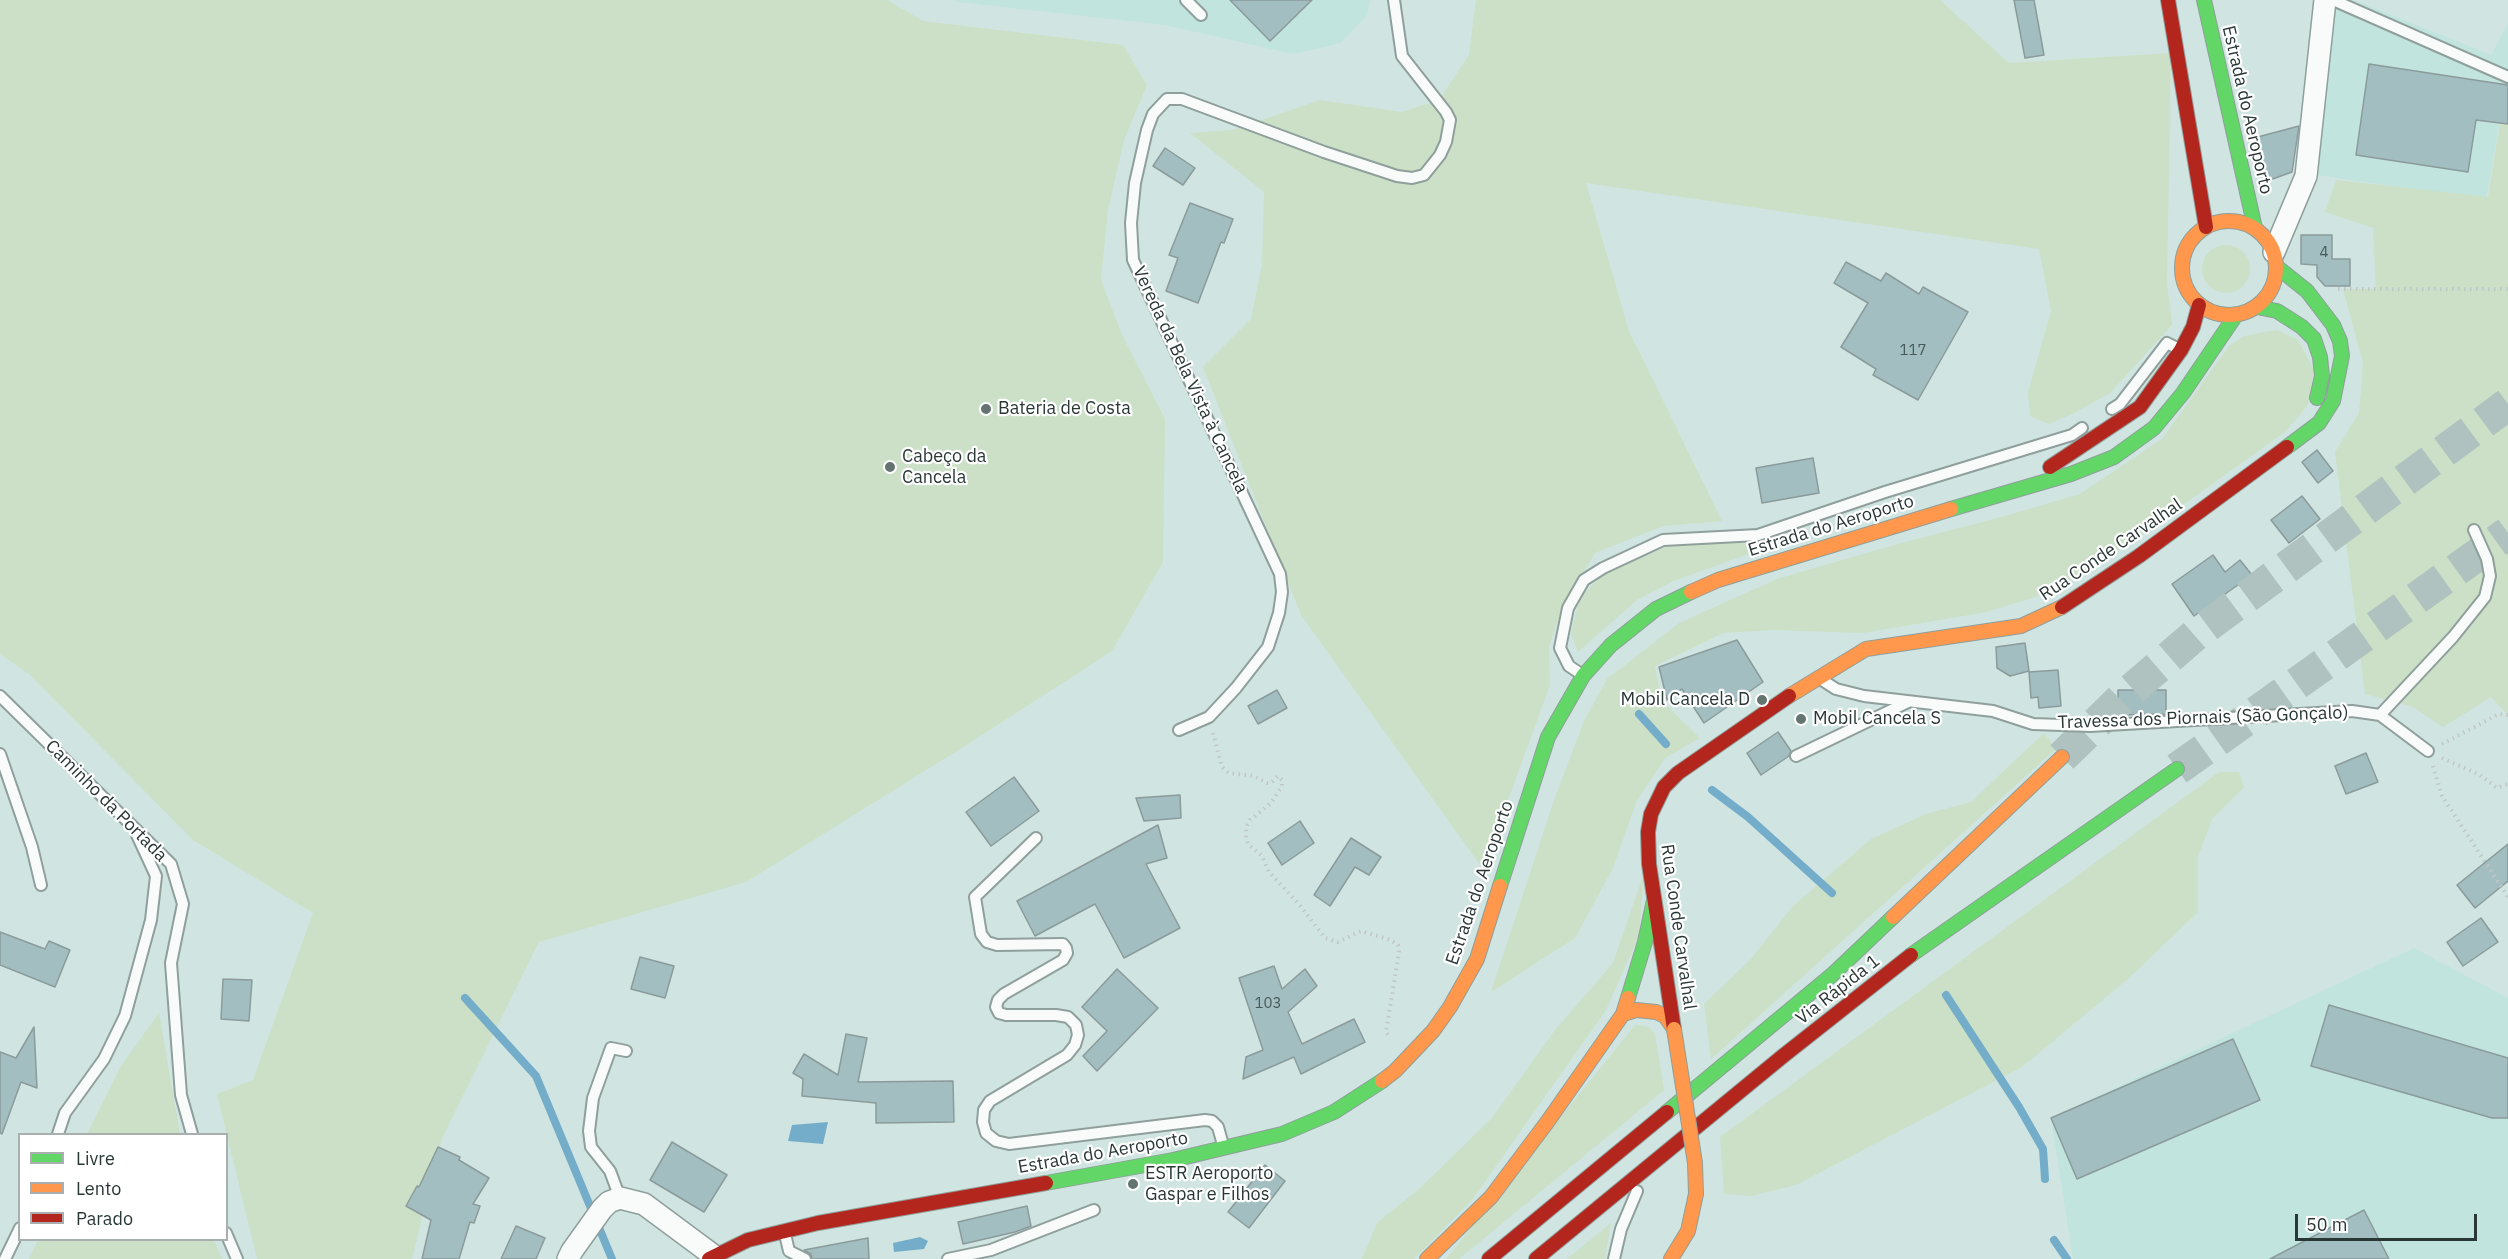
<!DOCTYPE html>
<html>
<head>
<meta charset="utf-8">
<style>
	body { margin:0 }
	#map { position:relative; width:2508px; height:1259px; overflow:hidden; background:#d0e5e1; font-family:"IBM Plex Sans",sans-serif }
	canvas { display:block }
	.legend { position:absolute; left:18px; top:1133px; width:210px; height:108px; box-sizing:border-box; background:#fff; border:2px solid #a9afae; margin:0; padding:8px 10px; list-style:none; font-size:18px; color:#293735 }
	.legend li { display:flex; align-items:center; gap:12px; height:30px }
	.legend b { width:30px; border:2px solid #a9afae }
	.scale { position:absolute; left:2295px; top:1214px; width:182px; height:27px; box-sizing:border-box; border:3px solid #293735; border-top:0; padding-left:8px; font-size:18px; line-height:21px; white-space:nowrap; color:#293735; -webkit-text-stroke:4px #fff; paint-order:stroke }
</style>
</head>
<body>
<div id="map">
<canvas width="2508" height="1259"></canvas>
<ul class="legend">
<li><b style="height:8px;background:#63d668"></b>Livre</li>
<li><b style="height:8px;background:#ff974d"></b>Lento</li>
<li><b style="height:8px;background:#b3261e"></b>Parado</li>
</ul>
<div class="scale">50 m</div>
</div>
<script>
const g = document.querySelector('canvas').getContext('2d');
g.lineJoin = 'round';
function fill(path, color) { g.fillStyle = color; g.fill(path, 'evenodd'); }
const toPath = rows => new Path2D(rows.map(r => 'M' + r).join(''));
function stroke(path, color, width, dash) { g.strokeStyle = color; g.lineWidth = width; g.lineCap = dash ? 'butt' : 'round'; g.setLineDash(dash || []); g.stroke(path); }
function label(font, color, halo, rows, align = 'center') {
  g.font = font + ' "IBM Plex Sans",sans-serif'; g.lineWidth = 4.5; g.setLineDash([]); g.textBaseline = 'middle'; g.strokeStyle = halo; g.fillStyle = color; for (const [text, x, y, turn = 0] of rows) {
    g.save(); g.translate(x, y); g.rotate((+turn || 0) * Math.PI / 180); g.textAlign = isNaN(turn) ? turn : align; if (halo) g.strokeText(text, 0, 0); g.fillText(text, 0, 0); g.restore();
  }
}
fill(toPath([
	[955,0,1370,0,1367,15,1341,43,1293,54,1165,25,958,2],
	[2335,0,2354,0,2491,55,2508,23,2508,122,2500,120,2486,200,2317,175],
	[2414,948,2508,998,2508,1259,2073,1259,2051,1118]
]), '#c1e4de');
fill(toPath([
	[0,0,887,0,923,21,1123,45,1147,85,1124,140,1108,210,1101,280,1122,335,1165,419,1163,562,1112,651,965,746,746,882,539,942,442,1138,412,1259,257,1259,217,1094,253,1080,313,913,193,840,30,675,0,654],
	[1476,0,1940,0,2009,63,2171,53,2167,283,2172,325,2110,393,2074,413,2049,424,2030,416,2028,392,2051,311,2039,249,1586,183,1629,331,1722,521,1663,526,1595,553,1563,606,1549,647,1550,685,1483,869,1301,615,1203,367,1251,319,1262,265,1264,192,1190,133,1233,130,1320,100,1402,112,1439,100,1469,55],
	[2500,123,2508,125,2508,715,2491,697,2443,727,2413,707,2365,694,2335,452,2359,413,2363,363,2343,289,2376,289,2373,228,2325,212,2336,180,2488,197],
	'2202 269a24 24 0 1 1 48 0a24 24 0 1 1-48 0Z',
	[2277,330,2298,340,2314,370,2308,405,2285,432,2148,530,2054,591,1987,612,1863,633,1774,630,1723,633,1655,666,1662,701,1700,738,1665,758,1637,800,1613,868,1575,938,1491,992,1554,800,1584,721,1607,679,1679,623,1777,579,1894,545,2005,516,2080,494,2162,439,2229,346,2244,336],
	[1734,542,1765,548,1671,582,1637,600,1578,652,1571,633,1577,608,1585,592,1604,574,1670,545],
	[2044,733,2056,749,1711,1059,1704,1004,1751,959,1792,907,1871,839,1926,814,1971,802],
	[2219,772,2239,772,2244,787,2212,819,2198,857,2198,912,2129,978,2022,1067,1796,1185,1751,1196,1724,1194,1720,1137],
	[1644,873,1639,936,1606,1010,1472,1200,1414,1259,1362,1259,1377,1223,1420,1188,1492,1118,1555,1030,1613,963],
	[159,1013,180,1134,87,1134,121,1066],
	[1635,1025,1649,1027,1655,1034,1664,1090,1459,1259,1446,1259],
	[1611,1223,1605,1259,1567,1259],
	[38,1240,214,1240,222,1259,29,1259]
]), '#cbe0c6');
fill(toPath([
	[828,1122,823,1144,788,1141,792,1125],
	[920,1237,928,1241,924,1249,894,1252,893,1243]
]), '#74adc9');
stroke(toPath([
	[1639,714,1666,744],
	[1712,790,1748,817,1832,893],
	[1946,995,2019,1107,2043,1149,2045,1179],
	[465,998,536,1076,612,1259],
	[2054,1240,2067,1259]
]), '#74adc9', 8);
const building = toPath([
	[1230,0,1312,0,1270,41,1230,0],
	[2014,0,2034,0,2044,55,2025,58,2014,0],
	[2369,64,2508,85,2508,124,2476,120,2468,172,2356,155,2369,64],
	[2299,126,2292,172,2267,181,2254,138,2299,126],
	[1165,148,1195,168,1183,185,1153,166,1165,148],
	[1190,203,1233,219,1224,243,1221,242,1198,303,1166,291,1178,258,1169,255,1190,203],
	[2301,235,2332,235,2332,259,2350,259,2350,286,2325,286,2317,277,2317,265,2301,264,2301,235],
	[1846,262,1881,281,1886,273,1919,294,1923,287,1968,312,1918,400,1873,375,1876,369,1841,347,1868,303,1834,283,1846,262],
	[2317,450,2333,471,2318,483,2302,462,2317,450],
	[1813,458,1819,493,1762,503,1756,468,1813,458],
	[2302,496,2320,519,2289,543,2271,520,2302,496],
	[2213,555,2225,572,2240,560,2252,575,2194,616,2172,584,2213,555],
	[1737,640,1763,682,1704,723,1682,689,1667,700,1659,667,1737,640],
	[2025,643,2029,671,2010,676,1997,668,1996,647,2025,643],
	[2058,670,2061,706,2039,708,2038,697,2031,698,2029,672,2058,670],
	[1277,690,1287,708,1258,724,1248,706,1277,690],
	[2118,690,2166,690,2166,714,2118,715,2118,690],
	[1778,732,1791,751,1789,756,1761,775,1747,753,1778,732],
	[2366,753,2378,782,2346,794,2335,766,2366,753],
	[1014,777,1039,811,991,846,966,812,1014,777],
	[1180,795,1181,818,1144,821,1136,798,1180,795],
	[1300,821,1314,843,1282,865,1268,843,1300,821],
	[1158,825,1167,858,1146,864,1180,928,1124,958,1095,904,1035,936,1017,901,1158,825],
	[1351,838,1381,857,1369,875,1355,867,1330,906,1314,895,1351,838],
	[2508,844,2508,881,2475,908,2457,885,2508,844],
	[2481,918,2498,942,2463,966,2447,942,2481,918],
	[0,932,45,949,49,941,70,950,55,987,0,965,0,932],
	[640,957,674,966,665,998,631,989,640,957],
	[1274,966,1282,989,1305,969,1317,986,1288,1012,1302,1044,1354,1019,1365,1042,1301,1074,1294,1057,1243,1079,1246,1057,1263,1050,1239,978,1274,966],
	[1117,969,1158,1008,1097,1071,1083,1056,1107,1031,1082,1007,1117,969],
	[223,979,252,980,249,1021,221,1019,223,979],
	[2329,1005,2508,1058,2508,1118,2492,1118,2311,1066,2329,1005],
	[34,1027,37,1088,21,1082,2,1134,0,1133,0,1052,16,1058,34,1027],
	[846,1034,867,1038,858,1082,953,1081,954,1122,876,1123,876,1103,802,1096,803,1079,793,1073,804,1054,838,1075,846,1034],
	[2233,1039,2260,1100,2077,1179,2051,1118,2233,1039],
	[672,1142,727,1175,704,1212,650,1180,672,1142],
	[438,1147,460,1157,459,1160,489,1178,473,1204,480,1206,474,1223,470,1222,459,1259,422,1259,431,1220,406,1206,417,1186,419,1187,438,1147],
	[1265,1165,1285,1181,1249,1228,1228,1212,1265,1165],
	[1027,1206,1031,1226,1015,1232,963,1244,958,1222,1027,1206],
	[2364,1210,2389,1259,2270,1259,2364,1210],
	[516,1226,545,1238,536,1259,501,1259,516,1226],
	[868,1238,869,1259,812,1259,811,1254,804,1250,868,1238]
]);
fill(building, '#a2bec0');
stroke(building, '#8b9b9b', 1.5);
stroke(toPath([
	[2062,757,2122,698,2195,635,2508,404],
	[2177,769,2508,533]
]), '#afc2bf', 33, [33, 16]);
const lane = toPath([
	[1186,0,1201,15],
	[2333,0,2508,77],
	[2112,409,2120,404,2167,343,2179,349],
	[1581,674,1569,666,1560,648,1568,608,1584,580,1603,568,1663,540,1758,535,1885,492,2072,435,2082,428],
	[1822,680,1836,689,1864,696,1993,711,2033,724,2090,726,2352,711,2380,715,2428,751],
	[0,696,171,864,183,904,171,963,181,1095,192,1134],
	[2380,715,2453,637,2485,597,2490,576,2487,559,2474,530],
	[1179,730,1209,717,1236,688,1268,647,1279,613,1282,592,1280,574,1133,260,1131,223,1135,183,1147,130,1153,114,1167,99,1182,99,1324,152,1397,176,1412,178,1424,175,1440,155,1446,142,1450,120,1446,112,1402,56,1394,0],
	[0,754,32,847,41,885],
	[1796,756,1908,702],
	[1036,838,975,897,981,934,987,942,997,945,1063,944,1066,948,1067,953,1063,960,1004,994,998,1000,996,1007,999,1013,1006,1015,1056,1015,1068,1017,1076,1025,1078,1035,1075,1045,1067,1055,990,1101,984,1110,983,1122,986,1133,996,1141,1009,1144,1205,1120,1212,1121,1218,1127,1223,1145],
	[58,1134,65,1113,104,1059,125,1016,151,920,156,876,137,835],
	[620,1198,610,1171,591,1147,589,1131,593,1098,611,1048,626,1051],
	[226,1233,237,1259],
	[785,1234,789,1251,805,1259],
	[5,1259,20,1228],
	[948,1259,991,1250,1094,1210],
	[1614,1259,1621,1229,1637,1191]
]);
const street = toPath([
	[2274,252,2306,176,2325,0],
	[568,1259,572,1251,602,1209,609,1202,620,1198,644,1204,714,1256]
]);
const fast = toPath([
	[2204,0,2255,228],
	[2277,267,2307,291,2333,325,2340,341,2342,356,2333,401,2319,423,2287,447],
	[2257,307,2277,311,2302,327,2314,339,2320,357,2322,376,2317,398],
	[1951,509,2071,474,2114,457,2154,428,2183,393,2236,315],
	[1500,886,1548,737,1583,676,1611,645,1656,609,1691,592],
	[1911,955,2177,769],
	[1628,998,1645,942,1654,900],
	[1667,1112,1832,975,1893,917],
	[1046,1183,1173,1160,1282,1134,1334,1112,1382,1081]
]);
const slow = toPath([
	'2182 268a47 47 0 1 1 94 0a47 47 0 1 1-94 0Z',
	[1691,592,1718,580,1951,509],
	[1789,696,1866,649,2021,626,2062,607],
	[1893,917,2062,757],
	[1623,1014,1636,1010,1656,1012,1665,1016,1674,1029],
	[1382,1081,1395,1071,1433,1031,1450,1007,1477,959,1500,886],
	[1427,1259,1491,1197,1548,1121,1623,1014,1628,998],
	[1671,1259,1688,1231,1696,1194]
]);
const jam = toPath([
	[2168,0,2206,227],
	[2050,467,2140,407,2181,350,2193,327,2199,305],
	[2062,607,2139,556,2287,447],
	[1674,1029,1649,864,1648,832,1651,814,1664,787,1678,773,1789,696],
	[709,1259,748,1240,818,1223,1046,1183],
	[1489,1259,1667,1112],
	[1536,1259,1783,1056,1911,955]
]);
stroke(lane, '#8f9f9b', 14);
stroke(street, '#8f9f9b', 24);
stroke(fast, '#8f9f9b', 16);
stroke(slow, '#8f9f9b', 16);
stroke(jam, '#8f9f9b', 16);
stroke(toPath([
	[2338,289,2508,289],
	[1213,733,1222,767,1229,773,1254,776,1267,783,1271,783,1278,776,1282,780,1282,786,1271,803,1250,820,1246,827,1246,838,1248,844,1262,856,1269,872,1298,903,1325,938,1338,942,1361,931,1391,940,1398,945,1399,952,1386,1032,1390,1038],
	[2442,744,2499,714,2508,715],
	[2442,758,2480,775,2497,788,2508,784],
	[2433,766,2442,796,2508,897]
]), '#c1c7c6', 4, [1.5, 4.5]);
stroke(lane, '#f8fbfa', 10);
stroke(street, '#f8fbfa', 21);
stroke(fast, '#63d668', 14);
stroke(slow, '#ff974d', 14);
stroke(jam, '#b3261e', 14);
const slowBridge = toPath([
	[1674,1029,1695,1163,1696,1194]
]);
stroke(slowBridge, '#8f9f9b', 16, []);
stroke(slowBridge, '#ff974d', 14);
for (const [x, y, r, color] of [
	[986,409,6,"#637471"],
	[890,467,6,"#637471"],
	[1762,700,6,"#637471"],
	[1801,719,6,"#637471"],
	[1133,1184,6,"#637471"]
]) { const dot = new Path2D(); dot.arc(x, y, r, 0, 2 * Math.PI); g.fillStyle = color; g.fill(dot); stroke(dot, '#fff', 2); }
label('15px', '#475958', null, [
	["4",2324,253],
	["117",1913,351],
	["103",1268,1004]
]);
label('18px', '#293735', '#fff', [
	["Estrada do Aeroporto",2247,110,77],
	["Vereda da Bela Vista à Cancela",1190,380,65],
	["Estrada do Aeroporto",1831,526,-17],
	["Rua Conde Carvalhal",2111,550,-34],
	["Travessa dos Piornais (São Gonçalo)",2203,718,-2],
	["Caminho da Portada",106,801,45],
	["Estrada do Aeroporto",1480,883,-71],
	["Rua Conde Carvalhal",1678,927,82],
	["Via Rápida 1",1838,990,-38],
	["Estrada do Aeroporto",1103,1153,-10]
]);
label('18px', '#293735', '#fff', [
	["Bateria de Costa",998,409],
	["Cabeço da",902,457],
	["Cancela",902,478],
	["Mobil Cancela D",1750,700,"right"],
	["Mobil Cancela S",1813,719],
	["ESTR Aeroporto",1145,1174],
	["Gaspar e Filhos",1145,1195]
], 'left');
</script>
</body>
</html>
